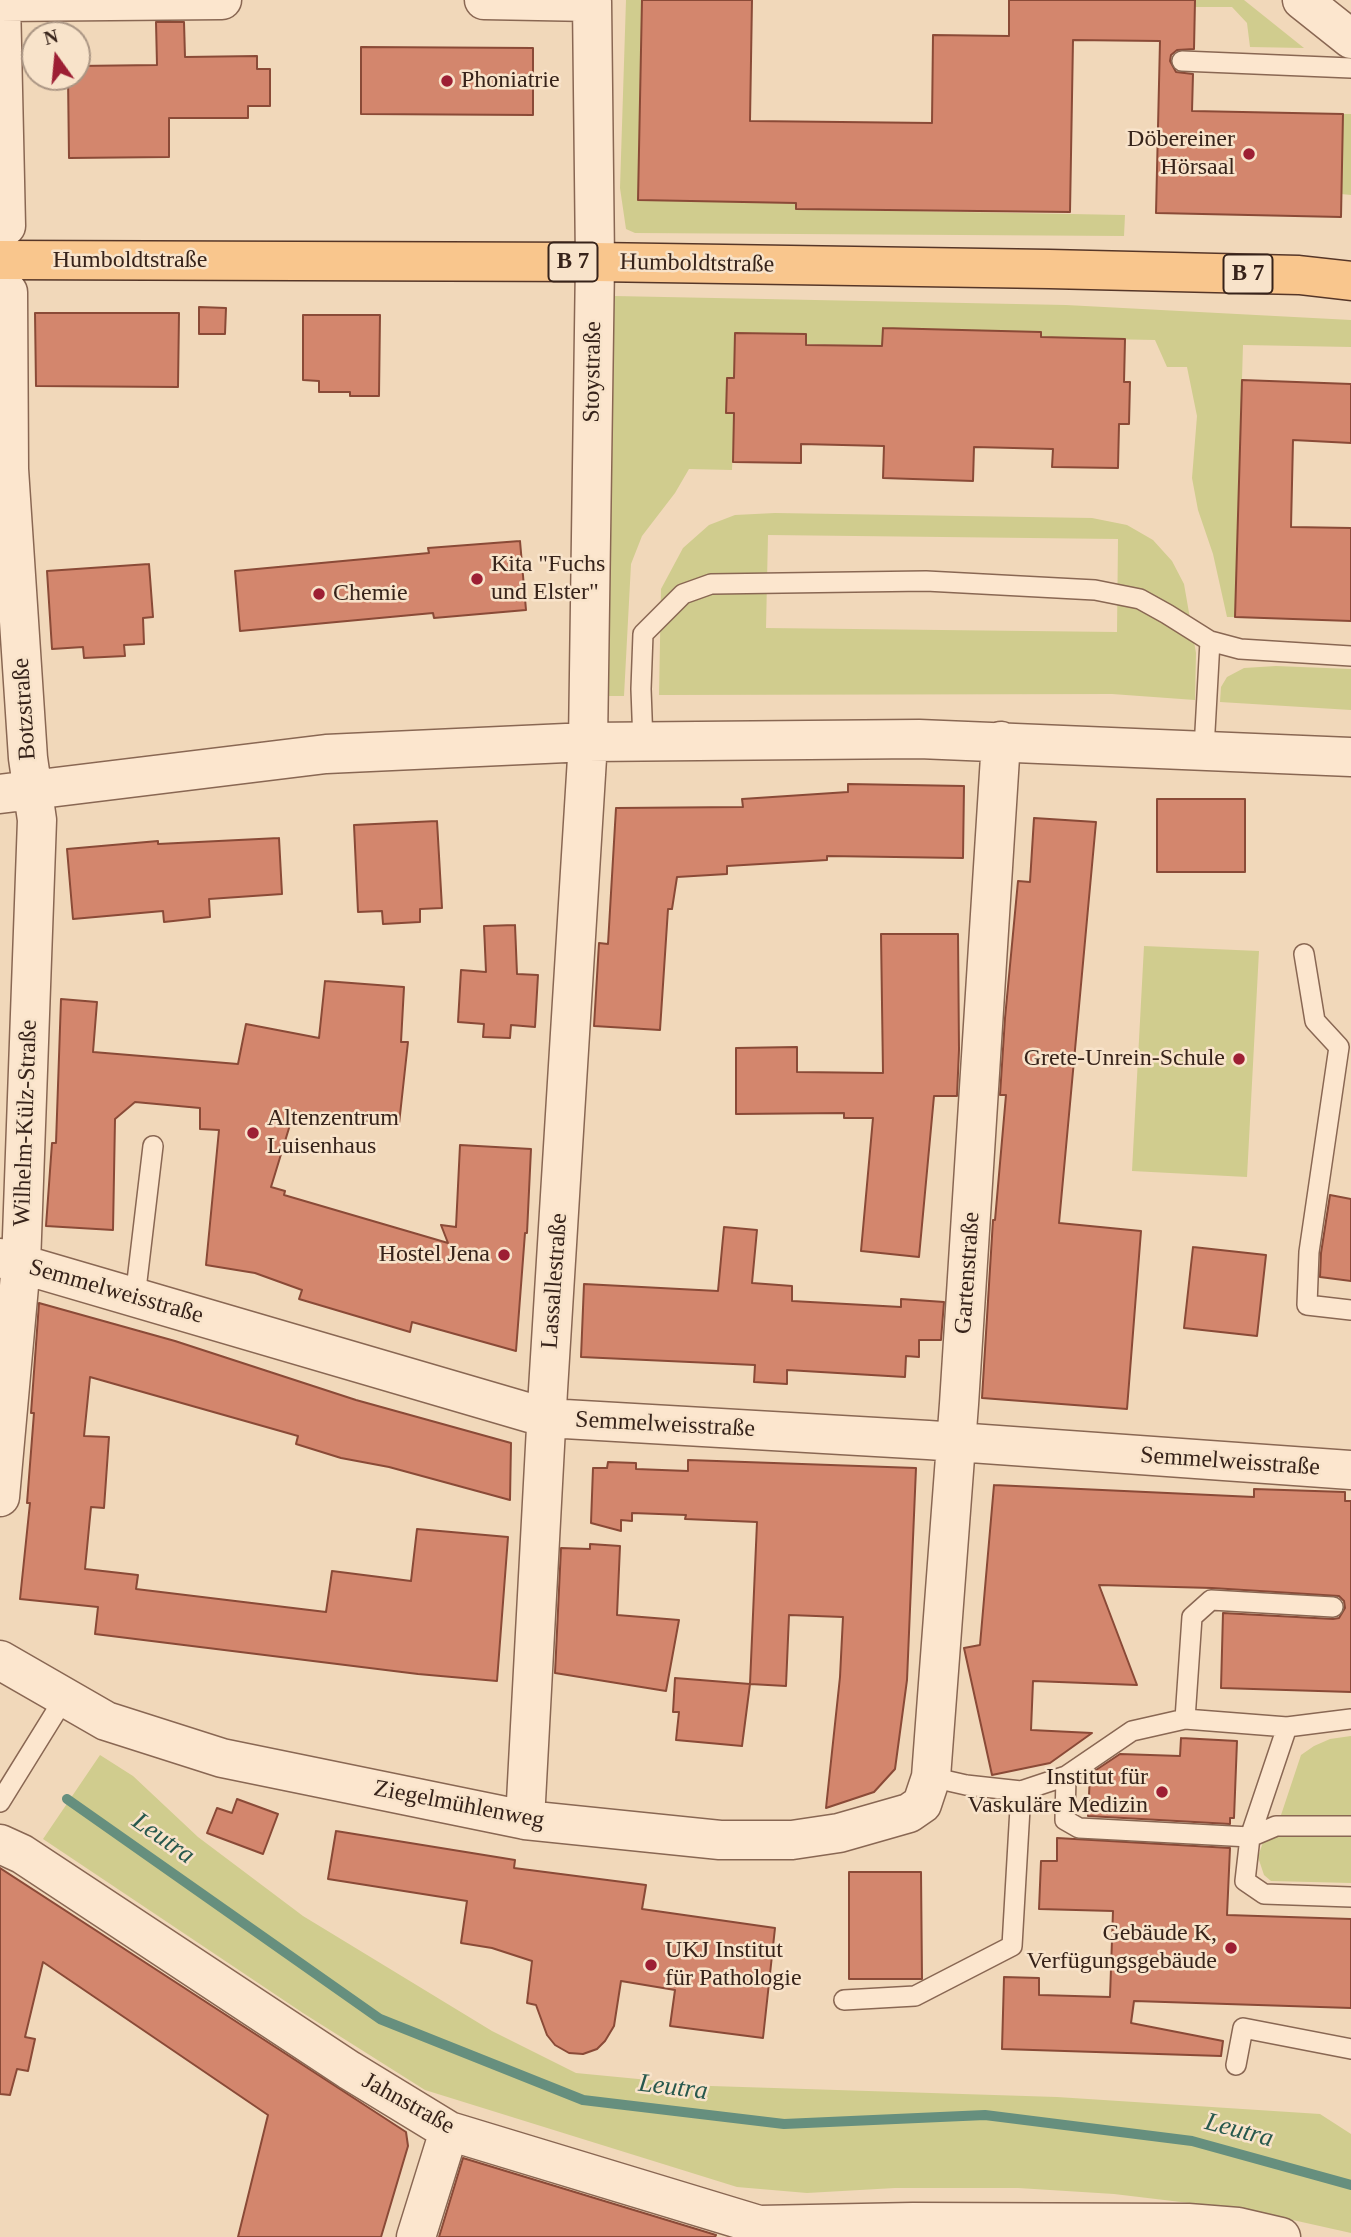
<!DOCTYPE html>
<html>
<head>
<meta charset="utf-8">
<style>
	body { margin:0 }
	#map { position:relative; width:1351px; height:2237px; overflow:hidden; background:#f1d8ba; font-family:"Times New Roman",serif }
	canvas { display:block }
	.north { position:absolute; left:21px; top:21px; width:70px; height:70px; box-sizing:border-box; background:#f8e3ca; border:2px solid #ab9684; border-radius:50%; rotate:345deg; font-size:19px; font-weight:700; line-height:28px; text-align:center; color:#37231a }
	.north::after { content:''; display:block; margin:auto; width:24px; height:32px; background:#9d1f34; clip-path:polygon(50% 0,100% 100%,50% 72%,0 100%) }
</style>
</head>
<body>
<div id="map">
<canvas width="1351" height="2237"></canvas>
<div class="north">N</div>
</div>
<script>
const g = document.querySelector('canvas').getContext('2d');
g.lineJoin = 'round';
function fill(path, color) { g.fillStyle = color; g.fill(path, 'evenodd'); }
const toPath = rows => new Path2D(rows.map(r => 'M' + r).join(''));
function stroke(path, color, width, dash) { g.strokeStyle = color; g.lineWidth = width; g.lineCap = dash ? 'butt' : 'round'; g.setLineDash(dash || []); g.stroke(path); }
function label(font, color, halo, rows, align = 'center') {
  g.font = font + ' "Times New Roman",serif'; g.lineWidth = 5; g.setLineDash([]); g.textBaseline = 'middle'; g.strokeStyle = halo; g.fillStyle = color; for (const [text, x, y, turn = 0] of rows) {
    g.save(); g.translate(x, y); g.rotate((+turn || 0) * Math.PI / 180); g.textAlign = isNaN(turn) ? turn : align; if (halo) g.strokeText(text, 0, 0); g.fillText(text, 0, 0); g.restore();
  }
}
fill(toPath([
	[626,0,642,0,638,200,748,202,797,179,797,209,1125,215,1124,236,635,233,626,229,620,188],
	[1195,0,1244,0,1304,48,1250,47,1247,23,1232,7,1195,7],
	[1343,114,1351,114,1351,195,1341,194],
	[614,296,1066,305,1351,320,1351,347,1243,345,1235,617,1227,617,1213,554,1198,510,1192,478,1197,416,1187,367,1167,367,1155,340,1055,338,883,328,882,346,806,344,805,334,735,333,734,378,727,413,734,413,732,470,689,469,675,493,642,536,631,564,624,696,603,696],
	[775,513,1092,518,1127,525,1153,540,1172,561,1184,584,1196,653,1195,700,1112,694,659,695,661,589,683,548,709,525,735,515],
	[768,535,1118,539,1117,632,766,628],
	[1276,666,1351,669,1351,710,1220,702,1221,687,1227,677,1244,668],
	[1144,946,1259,951,1247,1177,1132,1171],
	[1351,1736,1351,1820,1280,1818,1301,1755,1314,1746,1330,1739],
	[100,1755,133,1776,198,1837,303,1916,492,2031,576,2073,711,2086,1057,2097,1320,2114,1351,2134,1351,2233,1248,2210,1114,2194,1018,2188,895,2188,807,2193,737,2187,425,2090,303,2013,43,1839],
	[1272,1833,1351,1835,1351,1883,1271,1881,1264,1875,1258,1857,1264,1839]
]), '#d0cc8e');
stroke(toPath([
	[67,1799,380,2019,583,2100,784,2124,985,2115,1192,2141,1351,2185]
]), '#668f7e', 10);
const building = toPath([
	[642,0,752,0,750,121,932,123,933,35,1009,36,1009,0,1195,0,1194,49,1177,50,1171,55,1170,61,1176,72,1193,74,1192,111,1343,114,1341,217,1156,213,1160,41,1073,40,1070,212,796,209,796,203,638,200,642,0],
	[156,22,184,22,185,57,257,56,257,69,270,69,270,106,248,106,248,118,169,118,169,157,69,158,68,77,77,77,77,66,157,65,156,22],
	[361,47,533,48,533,115,361,114,361,47],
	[199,307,226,308,225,334,199,334,199,307],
	[35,313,179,313,178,387,36,386,35,313],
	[303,315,380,315,379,396,350,396,350,392,319,392,319,381,303,380,303,315],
	[883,328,1041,332,1041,337,1125,339,1124,382,1130,382,1129,424,1119,424,1118,468,1052,467,1053,449,974,447,973,481,883,478,884,446,801,444,801,463,733,462,734,413,726,413,727,378,734,378,735,333,806,334,806,345,882,346,883,328],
	[1242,380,1351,384,1351,443,1293,440,1291,527,1351,528,1351,621,1235,617,1242,380],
	[520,541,526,610,434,618,433,613,240,631,235,571,429,553,428,548,520,541],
	[149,564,153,617,143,618,144,644,124,645,125,656,84,658,83,647,52,649,47,571,149,564],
	[848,784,964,786,963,858,827,856,827,860,727,866,727,874,677,877,672,909,668,909,660,1030,594,1026,599,943,608,944,616,808,743,807,742,799,848,792,848,784],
	[1157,799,1245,799,1245,872,1157,872,1157,799],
	[1034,818,1096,822,1059,1223,1141,1231,1127,1409,982,1398,993,1220,995,1220,1006,1095,1000,1095,1005,1018,1018,881,1030,882,1034,818],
	[437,821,442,908,420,909,420,922,383,924,382,911,358,912,354,825,437,821],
	[279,838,282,894,209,899,210,917,164,922,163,911,73,919,67,849,158,841,158,844,279,838],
	[515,925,517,974,538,975,535,1027,511,1025,510,1038,483,1037,484,1024,458,1022,461,970,486,972,484,926,515,925],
	[881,934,958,934,959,1050,957,1096,934,1096,919,1257,861,1251,873,1118,844,1118,844,1113,736,1114,736,1048,797,1047,797,1072,883,1073,881,934],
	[325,981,404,987,401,1042,408,1042,399,1124,293,1115,271,1187,285,1191,284,1195,448,1243,441,1225,456,1227,460,1145,531,1149,527,1233,525,1233,516,1351,412,1322,410,1332,299,1299,302,1290,255,1273,206,1265,219,1130,200,1129,200,1108,135,1102,115,1119,113,1230,46,1226,52,1143,56,1143,61,999,97,1002,93,1052,238,1064,246,1024,319,1038,325,981],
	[1330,1195,1351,1199,1351,1281,1320,1277,1321,1253,1330,1195],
	[724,1227,757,1230,752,1283,792,1286,792,1301,901,1307,901,1299,944,1302,941,1340,919,1340,919,1357,906,1356,905,1377,787,1370,787,1384,754,1382,755,1365,581,1357,584,1284,718,1291,724,1227],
	[1193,1247,1266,1255,1257,1336,1184,1328,1193,1247],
	[39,1303,175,1341,356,1400,511,1443,510,1500,389,1467,341,1458,296,1444,298,1436,90,1377,84,1436,109,1437,104,1508,91,1507,85,1569,138,1575,136,1589,326,1612,332,1571,411,1581,417,1529,508,1537,497,1681,418,1674,95,1634,98,1607,20,1599,30,1503,27,1503,34,1413,31,1413,39,1303],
	[688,1460,916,1468,907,1680,895,1769,874,1792,826,1808,840,1677,843,1617,789,1615,786,1686,750,1684,757,1522,685,1519,686,1515,632,1513,632,1521,621,1520,621,1531,591,1523,593,1468,607,1468,608,1462,636,1463,636,1469,688,1471,688,1460],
	[994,1485,1254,1497,1254,1489,1345,1492,1345,1501,1351,1501,1351,1692,1221,1688,1223,1613,1333,1619,1339,1618,1345,1608,1344,1601,1339,1596,1212,1588,1099,1585,1137,1685,1033,1681,1031,1730,1092,1733,1050,1763,992,1775,964,1648,980,1645,994,1485],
	[590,1544,620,1546,617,1615,679,1620,666,1691,555,1673,561,1548,590,1549,590,1544],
	[675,1678,750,1684,742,1746,676,1740,679,1712,673,1712,675,1678],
	[1181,1738,1237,1741,1234,1818,1230,1818,1230,1824,1088,1816,1090,1774,1120,1754,1180,1756,1181,1738],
	[237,1799,278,1814,263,1854,207,1833,217,1808,232,1813,237,1799],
	[336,1831,515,1860,514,1868,646,1885,642,1909,775,1928,763,2038,670,2026,675,1990,621,1981,614,2026,605,2041,597,2049,583,2054,569,2053,555,2045,547,2035,536,2005,527,2003,532,1961,492,1948,461,1943,467,1901,328,1879,336,1831],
	[1057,1838,1230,1848,1227,1915,1351,1919,1351,2008,1134,2001,1131,2023,1223,2041,1221,2056,1002,2049,1004,1977,1039,1978,1039,1995,1110,1997,1113,1911,1039,1909,1041,1861,1057,1861,1057,1838],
	[0,1868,406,2132,408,2146,381,2237,238,2237,268,2115,43,1962,25,2037,35,2039,28,2071,17,2069,10,2095,0,2094,0,1868],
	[849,1872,921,1872,922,1979,849,1979,849,1872],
	[463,2158,716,2235,715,2237,439,2237,463,2158]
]);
fill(building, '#d3866d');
stroke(building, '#8a4a37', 2);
const service = toPath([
	[1182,61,1351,68],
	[1210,641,1240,649,1351,656],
	[643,743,641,689,643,634,683,594,711,584,926,581,1095,590,1140,599,1167,614,1210,641,1204,749],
	[1304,954,1315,1021,1339,1047,1309,1252,1307,1305,1351,1310],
	[135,1298,153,1146],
	[1185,1719,1192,1617,1211,1600,1333,1607],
	[1351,1719,1287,1727,1185,1719,1132,1731,1066,1776,1065,1820,1079,1828,1250,1837,1276,1826,1351,1826],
	[1287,1727,1250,1837,1245,1881,1264,1894,1351,1897],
	[931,1777,966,1785,1021,1791],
	[0,1802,65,1697],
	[844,2000,915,1996,1012,1946,1021,1791,1066,1776],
	[1236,2065,1243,2028,1351,2049]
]);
const minor = toPath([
	[1,0,6,226],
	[484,0,592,2,595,262,588,742,548,1390,525,1820],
	[1302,0,1351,39],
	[0,2,222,0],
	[0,794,326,754,588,742,919,739,1351,757],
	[0,1258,547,1418,928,1440,1351,1470],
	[0,1497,21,1264,37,820,28,758,9,469,8,292],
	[0,1660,106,1721,222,1758,525,1820,720,1840,792,1840,839,1833,909,1813,922,1804,931,1777,959,1404,1001,741],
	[0,1844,22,1854,349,2070,449,2131,759,2225,913,2222,1188,2223,1238,2227,1281,2237],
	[416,2237,449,2131]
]);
const primary = toPath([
	[0,260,595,262,1049,269,1299,275,1351,281]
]);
stroke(service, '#896753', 22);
stroke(minor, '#896753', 41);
stroke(primary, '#563628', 41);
stroke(service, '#fce6ce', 19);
stroke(minor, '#fce6ce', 38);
stroke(primary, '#f9c68d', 38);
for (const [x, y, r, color] of [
	[447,81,7,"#9d1f34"],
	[1249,154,7,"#9d1f34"],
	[477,579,7,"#9d1f34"],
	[319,594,7,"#9d1f34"],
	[1239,1059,7,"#9d1f34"],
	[253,1133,7,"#9d1f34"],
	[504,1255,7,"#9d1f34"],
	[1162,1792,7,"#9d1f34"],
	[1231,1948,7,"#9d1f34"],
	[651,1965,7,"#9d1f34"]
]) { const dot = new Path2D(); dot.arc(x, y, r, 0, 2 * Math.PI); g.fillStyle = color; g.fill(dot); stroke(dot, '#f8e3ca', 2.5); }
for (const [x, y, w] of [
	[573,262,49],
	[1248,274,49]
]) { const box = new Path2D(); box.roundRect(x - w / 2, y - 19.5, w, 39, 5); g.fillStyle = '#f8e3ca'; g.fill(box); stroke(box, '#37231a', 2); }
label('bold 23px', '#37231a', null, [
	["B 7",573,262],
	["B 7",1248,274]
]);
label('24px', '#37231a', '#f8e3ca', [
	["Phoniatrie",461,81],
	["Döbereiner",1235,140,"right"],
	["Hörsaal",1235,168,"right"],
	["Kita \"Fuchs",491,565],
	["und Elster\"",491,593],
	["Chemie",333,594],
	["Grete-Unrein-Schule",1225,1059,"right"],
	["Altenzentrum",267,1119],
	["Luisenhaus",267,1147],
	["Hostel Jena",490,1255,"right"],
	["Institut für",1148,1778,"right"],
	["Vaskuläre Medizin",1148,1806,"right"],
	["Gebäude K,",1217,1934,"right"],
	["Verfügungsgebäude",1217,1962,"right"],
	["UKJ Institut",665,1951],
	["für Pathologie",665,1979]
], 'left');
label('24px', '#37231a', '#f8e3ca', [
	["Humboldtstraße",130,261],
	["Humboldtstraße",697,264,1],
	["Stoystraße",593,372,-89],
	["Botzstraße",25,709,-94],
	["Wilhelm-Külz-Straße",26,1123,-88],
	["Gartenstraße",968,1273,-86],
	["Lassallestraße",555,1281,-86],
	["Semmelweisstraße",116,1292,16],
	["Semmelweisstraße",665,1425,3],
	["Semmelweisstraße",1230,1462,4],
	["Ziegelmühlenweg",459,1805,11],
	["Jahnstraße",408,2104,29]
]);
label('italic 26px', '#27584d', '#f8e3ca', [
	["Leutra",163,1839,35],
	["Leutra",673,2088,7],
	["Leutra",1239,2131,15]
]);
</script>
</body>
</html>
